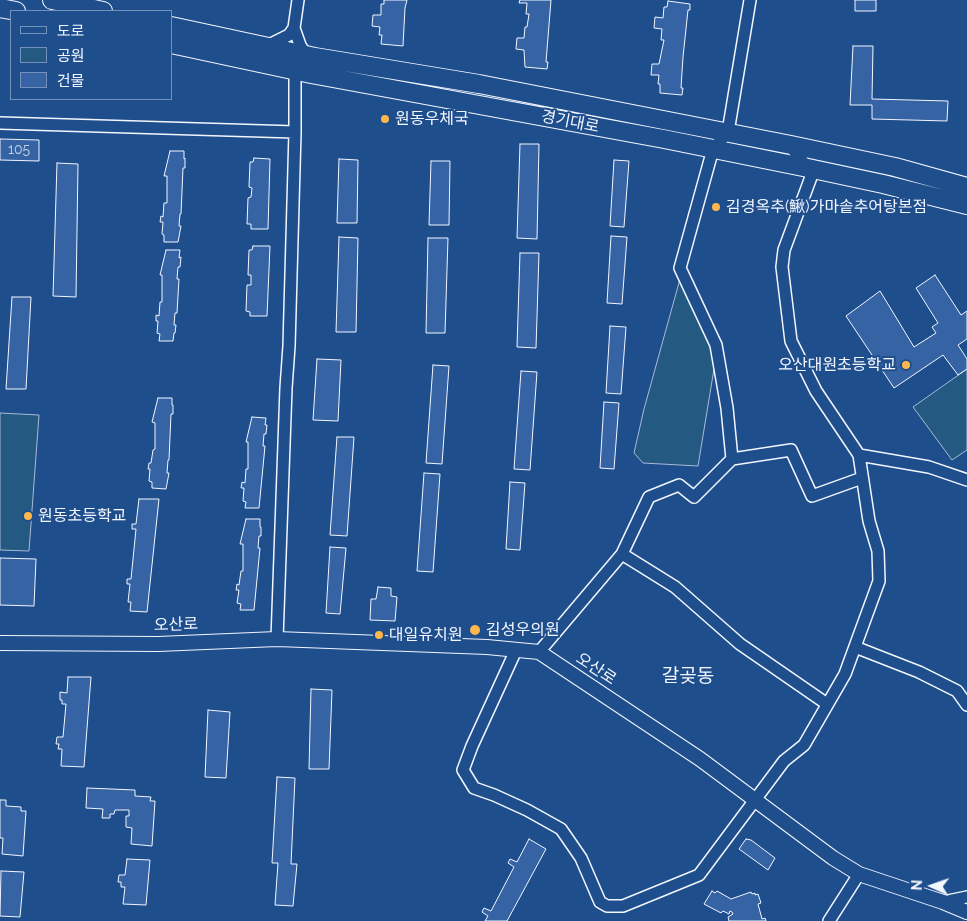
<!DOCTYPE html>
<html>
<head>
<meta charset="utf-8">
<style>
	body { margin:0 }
	#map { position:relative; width:967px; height:921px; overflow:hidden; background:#1f4e8c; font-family:Raleway,"Noto Sans KR",sans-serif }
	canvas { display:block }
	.legend { position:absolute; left:10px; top:10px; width:162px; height:90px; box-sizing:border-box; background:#1f4e8c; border:1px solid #7391ba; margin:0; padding:6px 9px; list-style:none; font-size:15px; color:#f2f6ff }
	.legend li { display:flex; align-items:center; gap:10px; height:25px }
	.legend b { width:25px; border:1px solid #7391ba }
	.north { position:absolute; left:907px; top:861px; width:50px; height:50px; -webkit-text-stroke:4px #1f4e8c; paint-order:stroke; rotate:273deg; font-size:14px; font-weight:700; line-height:20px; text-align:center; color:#f2f6ff }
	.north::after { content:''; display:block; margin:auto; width:18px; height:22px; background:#f2f6ff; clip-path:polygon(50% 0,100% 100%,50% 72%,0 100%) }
</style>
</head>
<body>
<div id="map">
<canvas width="967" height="921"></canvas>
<ul class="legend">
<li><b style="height:6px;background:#1f4e8c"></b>도로</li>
<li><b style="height:14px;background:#245a82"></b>공원</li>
<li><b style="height:14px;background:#3563a3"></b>건물</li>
</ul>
<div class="north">N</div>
</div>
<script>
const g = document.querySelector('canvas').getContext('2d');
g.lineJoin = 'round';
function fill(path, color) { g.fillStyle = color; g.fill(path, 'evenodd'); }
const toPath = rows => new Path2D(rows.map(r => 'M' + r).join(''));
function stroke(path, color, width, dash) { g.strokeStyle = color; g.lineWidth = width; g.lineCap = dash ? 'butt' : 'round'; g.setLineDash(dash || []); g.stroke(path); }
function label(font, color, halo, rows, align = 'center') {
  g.font = font + ' Raleway,"Noto Sans KR",sans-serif'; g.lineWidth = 4; g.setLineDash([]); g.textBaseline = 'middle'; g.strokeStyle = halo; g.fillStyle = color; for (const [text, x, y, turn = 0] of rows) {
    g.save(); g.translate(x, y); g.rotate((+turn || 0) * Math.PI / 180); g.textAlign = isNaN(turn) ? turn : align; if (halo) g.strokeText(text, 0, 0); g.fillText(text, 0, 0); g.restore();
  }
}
const green = toPath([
	[680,279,712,342,714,369,698,466,643,463,634,453,644,409,680,279],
	[967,369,967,450,952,460,913,407,967,369],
	[0,413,39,415,29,551,0,550,0,413]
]);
fill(green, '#245a82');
stroke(green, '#a8bbd7', 1);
const building = toPath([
	[384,0,407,0,405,8,403,46,381,44,382,35,379,35,380,27,372,26,373,15,381,15,381,4,384,4,384,0],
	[520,0,551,0,546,62,548,62,547,69,525,67,524,50,516,49,517,38,524,38,525,27,527,27,529,14,526,14,527,3,519,3,520,0],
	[855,0,876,0,876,11,855,11,855,0],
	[668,1,690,4,690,10,688,10,683,57,681,88,683,88,682,95,660,93,660,84,658,84,659,75,651,75,652,64,659,64,664,40,661,40,662,29,654,28,655,17,663,18,664,7,667,7,668,1],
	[853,46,873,46,872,99,948,101,947,121,872,119,872,105,850,105,853,46],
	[0,139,39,140,39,161,0,160,0,139],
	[520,144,539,144,537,239,517,238,520,144],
	[170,151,184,151,184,159,185,158,185,168,183,168,181,214,180,214,179,226,181,226,178,242,164,242,164,235,162,234,163,222,160,222,161,216,163,217,164,203,167,203,167,176,164,176,170,151],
	[254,158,270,159,268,229,251,229,251,224,247,224,248,198,251,197,252,188,249,187,250,162,253,162,254,158],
	[339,159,358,160,357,223,337,223,339,159],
	[614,160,629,161,624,227,610,226,614,160],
	[431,161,450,161,449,225,429,225,431,161],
	[57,163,78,164,76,297,53,296,57,163],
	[611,236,627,237,622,304,607,303,611,236],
	[339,237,358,238,356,332,336,332,339,237],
	[428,238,448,238,445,333,426,333,428,238],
	[253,246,270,246,267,316,250,316,250,312,246,311,247,285,251,285,251,275,248,275,249,250,252,250,253,246],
	[166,250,180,250,179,258,181,257,180,267,178,267,177,279,179,279,177,313,175,313,174,325,176,325,175,333,174,333,173,341,159,341,160,334,157,333,158,321,156,321,156,315,159,316,160,302,162,302,162,275,160,275,166,250],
	[520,253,539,253,536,348,517,347,520,253],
	[935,275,961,315,967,311,967,339,958,345,967,359,967,369,958,375,943,355,894,388,846,316,880,291,914,347,936,333,932,327,938,323,916,288,935,275],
	[12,297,31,297,26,389,6,389,12,297],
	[610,326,626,327,621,394,606,393,610,326],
	[317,359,341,360,338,421,313,420,317,359],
	[433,365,449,366,442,464,426,463,433,365],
	[521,371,537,372,530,470,514,469,521,371],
	[158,398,172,398,172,405,173,405,173,414,171,414,169,460,168,460,167,473,169,473,166,489,152,488,152,482,149,481,150,469,148,469,149,463,151,463,153,450,155,449,155,423,152,422,158,398],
	[604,402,619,403,614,469,600,468,604,402],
	[252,417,266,418,265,425,267,425,266,434,264,434,263,446,265,446,259,508,245,508,246,502,243,501,244,488,241,488,242,482,245,483,246,469,248,469,248,442,246,442,252,417],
	[337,437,354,437,347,536,330,535,337,437],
	[424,473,440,474,433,572,417,571,424,473],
	[510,482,525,483,520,550,506,549,510,482],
	[139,499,159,499,147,612,130,611,131,602,128,602,130,584,127,584,127,579,131,579,136,529,132,529,132,524,136,524,139,499],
	[246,519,260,519,260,527,261,527,261,536,259,536,258,548,260,548,254,610,240,610,241,604,237,603,239,590,236,590,237,584,239,585,241,571,243,571,243,544,240,544,246,519],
	[330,547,346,548,340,614,326,613,330,547],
	[0,558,36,559,34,606,0,605,0,558],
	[378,587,391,588,391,596,397,597,395,621,370,620,371,599,376,599,378,587],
	[68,677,91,677,84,767,61,766,62,749,58,749,59,744,56,744,57,737,63,737,66,704,62,704,62,700,60,700,60,692,67,693,68,677],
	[311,689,332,690,329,769,309,769,311,689],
	[208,710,230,712,226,778,205,777,208,710],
	[277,777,295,778,291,864,297,864,293,906,275,905,278,863,272,863,277,777],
	[87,788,135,790,135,796,151,797,150,801,155,801,152,846,131,844,132,828,126,827,126,816,129,816,129,810,115,810,114,814,110,814,110,818,102,818,103,809,86,808,87,788],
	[0,800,6,800,6,806,21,807,21,811,26,811,23,856,2,854,3,838,0,838,0,800],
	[529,839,546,849,507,921,485,921,488,916,482,912,484,908,491,911,514,867,508,863,510,859,517,862,529,839],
	[746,839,751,840,775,858,768,870,739,849,746,839],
	[127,859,150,860,146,905,123,904,125,887,121,887,121,882,118,882,119,875,125,875,127,859],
	[1,871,24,872,20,917,0,916,1,871],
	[712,891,715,893,717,891,731,899,751,892,752,894,755,893,755,895,758,894,761,903,758,904,762,919,765,918,766,921,729,921,728,917,733,914,732,912,730,911,729,914,723,911,721,913,704,904,712,891]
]);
fill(building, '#3563a3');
stroke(building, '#f2f6ff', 1);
const minor = toPath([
	[298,0,294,28,300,45,306,55],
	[267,46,289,35,294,28],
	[0,123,295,132],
	[859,455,929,467,967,480],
	[732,459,791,450,812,496,862,478],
	[622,554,649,497,679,485,694,497,732,459,727,408,716,345,680,268,713,149,728,132,750,0],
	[277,639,286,388,289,346,295,132,295,70],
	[855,647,919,672,957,691,967,705],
	[516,650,472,746,463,770,474,788,494,795,527,810,561,829,581,858,600,902,607,906,623,906,699,875,784,761,804,745,845,674,879,581,878,551,869,521,859,455,816,391,791,341,782,267,784,250,811,177,808,168,794,151,791,145],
	[539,652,622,554,675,587,740,644,827,704],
	[943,902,967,897],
	[829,921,859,874]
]);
const tertiary = toPath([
	[0,643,158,644,277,639,487,647,539,652,700,759,833,858,859,874,943,902,967,912]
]);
const primary = toPath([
	[52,0,103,11],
	[0,8,16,11],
	[171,26,315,57,479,84,791,145,895,167,967,187],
	[171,44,311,74,664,139,808,168,883,184,967,205]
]);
stroke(minor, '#f2f6ff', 14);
stroke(tertiary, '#f2f6ff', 16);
stroke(primary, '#f2f6ff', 20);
stroke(minor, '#1f4e8c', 11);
stroke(tertiary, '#1f4e8c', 14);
stroke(primary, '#1f4e8c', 18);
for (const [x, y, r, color] of [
	[385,119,5,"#ffb74d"],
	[716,207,5,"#ffb74d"],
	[906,365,5,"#ffb74d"],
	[28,516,5,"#ffb74d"],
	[475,630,6,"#ffb74d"],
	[379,635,5,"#ffb74d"]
]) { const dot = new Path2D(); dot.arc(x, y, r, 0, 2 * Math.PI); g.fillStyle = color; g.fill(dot); stroke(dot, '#1f4e8c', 2); }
label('14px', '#c3d1e8', null, [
	["105",19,150]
]);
label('16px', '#f2f6ff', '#1f4e8c', [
	["원동우체국",395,119],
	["김경옥추(鰍)가마솥추어탕본점",726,207],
	["오산대원초등학교",896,365,"right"],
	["원동초등학교",38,516],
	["김성우의원",486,630],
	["대일유치원",389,635]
], 'left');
label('16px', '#f2f6ff', '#1f4e8c', [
	["경기대로",570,122,11],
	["오산로",176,625,-2],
	["오산로",596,669,33]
]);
label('19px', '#f2f6ff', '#1f4e8c', [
	["갈곶동",688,676]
]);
</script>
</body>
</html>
